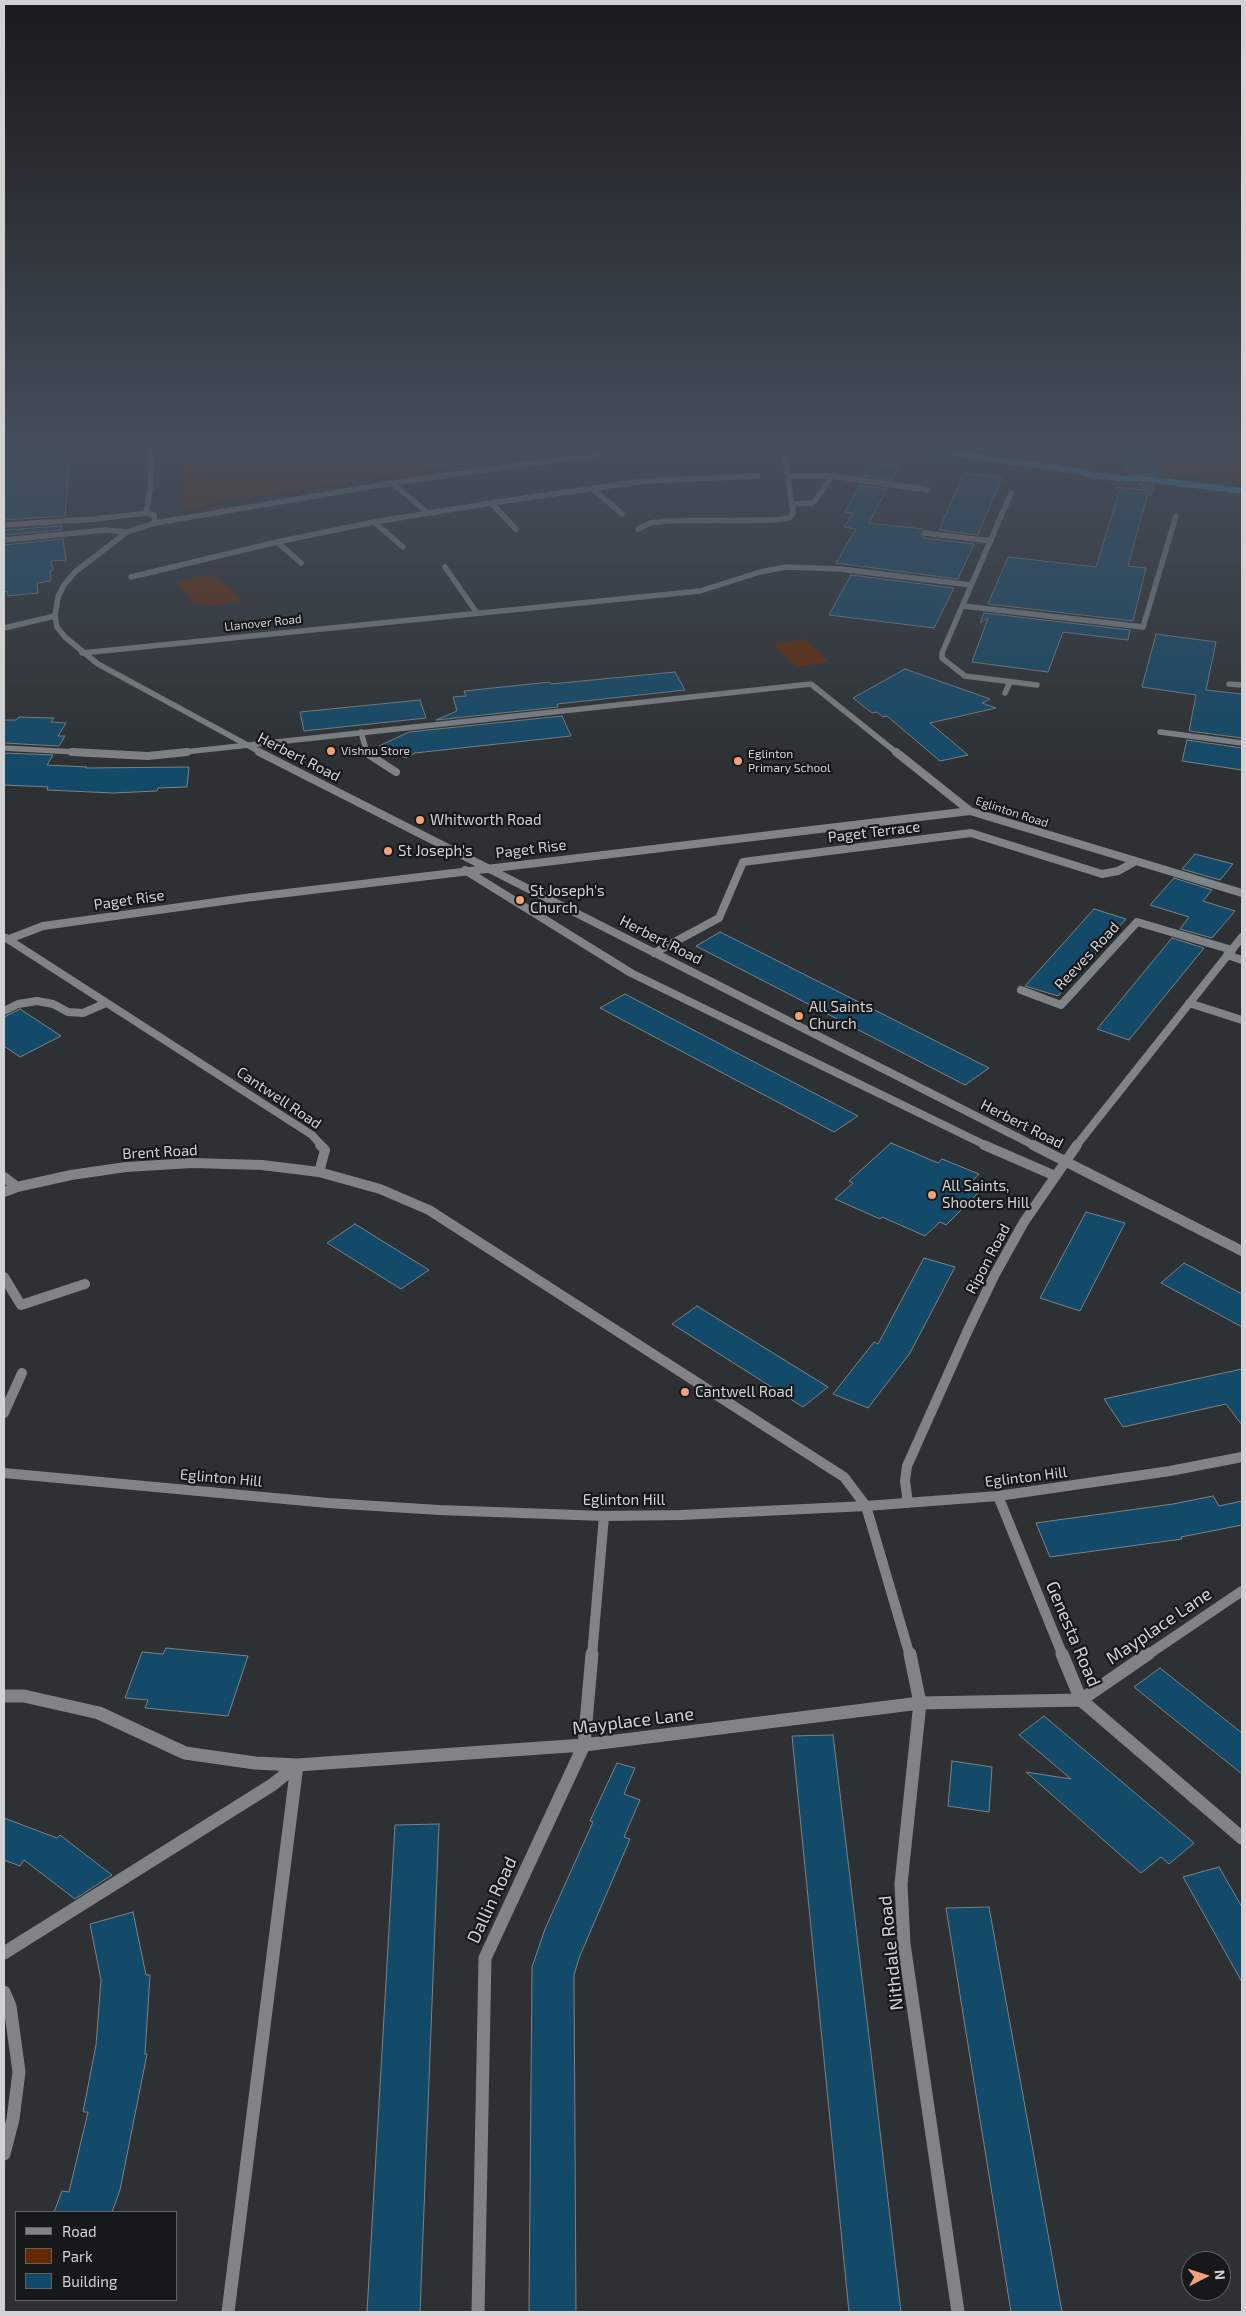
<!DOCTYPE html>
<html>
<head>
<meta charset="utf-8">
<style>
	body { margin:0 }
	#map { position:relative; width:1246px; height:2316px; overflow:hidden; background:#2d3133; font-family:"Exo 2",sans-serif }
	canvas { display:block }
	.frame { position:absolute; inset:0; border:5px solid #d0d2d4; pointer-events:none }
	.legend { position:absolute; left:15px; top:2211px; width:162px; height:90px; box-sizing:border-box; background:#171819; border:1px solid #616264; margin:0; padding:6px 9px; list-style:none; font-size:15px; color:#d0d2d4 }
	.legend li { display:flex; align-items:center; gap:10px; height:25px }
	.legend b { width:25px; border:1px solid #616264 }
	.north { position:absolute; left:1181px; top:2251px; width:50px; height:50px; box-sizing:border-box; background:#171819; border:1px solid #616264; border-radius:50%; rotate:85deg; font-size:14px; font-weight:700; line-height:20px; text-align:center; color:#d0d2d4 }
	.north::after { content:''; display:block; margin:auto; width:18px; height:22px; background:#f1a27b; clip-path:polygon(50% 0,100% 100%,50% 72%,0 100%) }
</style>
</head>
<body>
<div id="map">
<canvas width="1246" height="2316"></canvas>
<div class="frame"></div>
<ul class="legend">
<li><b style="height:6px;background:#808486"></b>Road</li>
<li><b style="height:14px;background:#652801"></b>Park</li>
<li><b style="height:14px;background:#134a69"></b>Building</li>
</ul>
<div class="north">N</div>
</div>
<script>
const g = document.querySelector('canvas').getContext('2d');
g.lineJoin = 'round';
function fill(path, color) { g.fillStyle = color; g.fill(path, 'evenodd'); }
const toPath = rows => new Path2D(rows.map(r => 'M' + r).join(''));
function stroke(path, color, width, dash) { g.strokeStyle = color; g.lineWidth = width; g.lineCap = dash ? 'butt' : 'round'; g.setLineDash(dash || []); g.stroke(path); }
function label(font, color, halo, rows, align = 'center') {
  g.font = font + ' "Exo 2",sans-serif'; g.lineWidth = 4.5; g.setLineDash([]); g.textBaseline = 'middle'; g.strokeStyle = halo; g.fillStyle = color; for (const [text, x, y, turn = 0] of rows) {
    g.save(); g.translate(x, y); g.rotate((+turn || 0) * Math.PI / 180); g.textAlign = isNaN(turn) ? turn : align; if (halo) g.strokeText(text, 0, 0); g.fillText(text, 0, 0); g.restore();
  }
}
fill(toPath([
	[186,449,564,449,183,508],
	[976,449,1044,449,1035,458],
	[1151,449,1242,449,1242,484,1166,473],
	[213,574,242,600,211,606,192,601,176,582],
	[806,639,829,662,796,667,773,644]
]), '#652801');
const building = toPath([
	[36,449,63,449,61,463,69,463,65,516,4,520,4,461,35,459,36,449],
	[1108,449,1144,449,1159,465,1156,475,1130,474,1108,449],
	[871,463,899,466,892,480,864,476,871,463],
	[964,473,1002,477,978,535,939,530,964,473],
	[1139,483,1154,485,1151,496,1148,493,1128,566,1146,568,1133,621,988,604,1008,557,1096,567,1119,492,1115,487,1146,490,1139,483],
	[859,485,887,489,869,523,923,529,920,533,924,538,974,544,958,579,836,563,856,529,844,527,853,513,845,512,859,485],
	[62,526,62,530,4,535,4,530,62,526],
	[63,539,66,560,51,561,53,570,50,571,51,581,37,583,38,593,8,596,7,591,4,592,4,545,63,539],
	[851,575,954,588,934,628,829,615,851,575],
	[984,613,1130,630,1128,640,1063,632,1048,672,972,662,988,618,980,623,984,613],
	[1156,634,1216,642,1206,690,1242,694,1242,738,1189,731,1196,695,1142,687,1156,634],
	[905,669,990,699,982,703,996,708,930,723,968,755,940,761,887,716,883,717,877,712,872,713,853,698,905,669],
	[675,672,685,690,557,704,558,707,436,720,457,711,453,697,466,696,464,691,550,682,551,684,675,672],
	[420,700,426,718,304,731,300,712,420,700],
	[562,716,571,736,415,753,406,758,379,746,409,732,562,716],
	[19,717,54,718,51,722,66,723,58,736,65,736,59,746,4,743,4,720,16,720,19,717],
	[1187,740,1242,748,1242,770,1182,761,1187,740],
	[4,753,53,755,47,765,87,767,86,768,189,767,187,787,158,788,157,791,113,793,47,790,48,787,4,785,4,753],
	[1195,854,1233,864,1220,880,1182,869,1195,854],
	[1174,878,1212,890,1203,901,1235,911,1212,938,1180,929,1189,917,1150,905,1174,878],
	[1094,909,1126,919,1058,996,1025,986,1094,909],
	[720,932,760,952,989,1068,965,1085,696,946,720,932],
	[1172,938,1204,948,1129,1040,1097,1029,1172,938],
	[625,994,760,1065,858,1116,834,1132,600,1008,625,994],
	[20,1009,61,1036,20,1057,4,1046,4,1017,20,1009],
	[891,1143,938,1163,942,1159,979,1174,968,1185,975,1188,973,1190,978,1193,946,1225,940,1222,925,1236,882,1217,880,1219,835,1199,853,1183,849,1181,891,1143],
	[1086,1212,1125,1223,1080,1311,1040,1298,1086,1212],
	[355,1224,429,1270,401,1289,327,1243,355,1224],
	[924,1258,955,1267,910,1353,868,1408,833,1394,874,1342,878,1344,924,1258],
	[1184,1263,1242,1294,1242,1327,1161,1283,1184,1263],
	[697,1306,828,1387,803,1407,672,1324,697,1306],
	[1242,1369,1242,1425,1226,1404,1123,1427,1104,1399,1242,1369],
	[1213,1496,1219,1506,1242,1501,1242,1525,1181,1537,1182,1539,1050,1557,1036,1523,1173,1504,1213,1496],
	[166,1648,248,1656,228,1716,145,1708,148,1700,125,1698,142,1652,163,1654,166,1648],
	[1160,1668,1242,1733,1242,1774,1134,1687,1160,1668],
	[1044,1716,1173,1825,1194,1843,1169,1864,1161,1857,1141,1873,1026,1772,1071,1779,1019,1735,1044,1716],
	[833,1735,872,2062,901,2312,849,2312,792,1736,833,1735],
	[952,1761,992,1767,989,1812,948,1806,952,1761],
	[617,1763,635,1768,624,1794,640,1800,624,1837,630,1839,579,1958,574,1975,576,2312,529,2312,532,1967,545,1929,593,1822,590,1821,617,1763],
	[4,1818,57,1838,60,1835,112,1875,75,1899,24,1860,20,1866,4,1860,4,1818],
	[439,1824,420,2312,367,2312,395,1825,439,1824],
	[1219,1867,1242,1907,1242,1982,1183,1877,1219,1867],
	[989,1907,1026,2112,1062,2312,1011,2312,946,1908,989,1907],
	[133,1912,146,1975,150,1975,145,2054,147,2054,120,2190,112,2212,54,2212,62,2191,69,2192,88,2112,83,2112,96,2045,101,1980,90,1924,133,1912]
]);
fill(building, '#134a69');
stroke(building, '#7e8284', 1);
stroke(toPath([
	[151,449,151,484,146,513,154,515,155,523],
	[806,449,873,449],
	[788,476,832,476,813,503,793,504],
	[832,476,928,490],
	[392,483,427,512],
	[593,489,622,514],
	[1011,493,942,653,942,658,965,676,1037,685],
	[491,503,645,481,758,476],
	[374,522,491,503,516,529],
	[4,525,95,519,146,513],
	[638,529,650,523,665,521,774,520,789,518,793,513,784,449],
	[925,533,991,541],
	[4,540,106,530,127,532],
	[277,542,374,522,403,547],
	[445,567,477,613],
	[131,577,277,542,301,563],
	[963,606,1143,627,1176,516],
	[4,628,55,616],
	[82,653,700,591,760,572,786,567,840,569,971,585],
	[1229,684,1242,685],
	[1005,693,1010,682],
	[361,732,367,753],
	[1160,732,1242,743],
	[4,748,94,753],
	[175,753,811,684,897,753],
	[262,753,98,664,65,637,57,627,55,616,58,597,64,585,75,572,127,532,155,523,392,483,635,449]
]), '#808486', 5.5);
stroke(toPath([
	[72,752,148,756,187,752],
	[259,752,1035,1146],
	[365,752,396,772],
	[896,752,970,811,1242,893],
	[465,870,631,973,987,1146],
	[6,938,312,1135,322,1146],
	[9,939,43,926,245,898,970,811],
	[654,953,719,918,743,862,971,833,1102,874,1118,871,1134,862],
	[1227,955,1242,960],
	[1021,990,1061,1005,1137,922,1232,950],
	[1189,1003,1242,1020],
	[4,1011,18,1004,37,1001,53,1004,68,1012,83,1013,106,1003],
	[1076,1146,1242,937]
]), '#808486', 8);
stroke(toPath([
	[984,1145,1053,1175],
	[1033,1145,1242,1251],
	[319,1172,325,1150,320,1145],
	[4,1177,17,1187],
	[4,1192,17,1187,71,1175,126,1167,192,1163,262,1165,319,1172,380,1189,429,1210,844,1477,866,1506,910,1656],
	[4,1277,21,1305,85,1284],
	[4,1413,22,1373],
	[4,1473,328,1503,439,1510,604,1516,681,1515,866,1506,998,1496,1170,1471,1242,1457],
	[998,1496,1063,1656],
	[908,1503,905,1481,907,1466,968,1330,995,1274,1024,1222,1077,1145],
	[592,1656,604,1516],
	[1146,1656,1242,1591]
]), '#808486', 10);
stroke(toPath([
	[910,1654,920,1703,901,1884,904,1944,958,2312],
	[1062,1654,1081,1700,1242,1838],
	[4,1696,24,1696,99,1713,185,1753,255,1763,297,1765,584,1745,920,1703,1081,1700,1148,1654],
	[4,1953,272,1785,297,1765],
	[4,1992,10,2006,19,2072,13,2119,4,2154],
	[228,2312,297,1765],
	[478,2312,485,1958,584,1745,592,1654]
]), '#808486', 13);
fill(toPath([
	[917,449,942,449,1077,468,1092,472,1125,476,1137,475,1242,488,1242,494,1137,481,1125,482,1092,478,1077,474,921,452,917,449]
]), '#33a4e5');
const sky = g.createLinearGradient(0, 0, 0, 774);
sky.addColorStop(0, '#191b1c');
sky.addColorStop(0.58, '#464e5b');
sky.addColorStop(1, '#464e5b00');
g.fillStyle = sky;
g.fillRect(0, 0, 1246, 774);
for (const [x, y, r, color] of [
	[331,751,5,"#f1a27b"],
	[738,761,5,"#f1a27b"],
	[420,820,5,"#f1a27b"],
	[388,851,5,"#f1a27b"],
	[520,900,5,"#f1a27b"],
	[799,1016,5,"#f1a27b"],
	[932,1195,5,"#f1a27b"],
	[685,1392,5,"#f1a27b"]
]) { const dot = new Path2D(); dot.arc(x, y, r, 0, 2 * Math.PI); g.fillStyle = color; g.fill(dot); stroke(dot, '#171819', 2); }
label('12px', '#d0d2d4', '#171819', [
	["Llanover Road",263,623,-6],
	["Eglinton Road",1012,812,18]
]);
label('12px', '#d0d2d4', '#171819', [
	["Vishnu Store",341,751],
	["Eglinton",748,754],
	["Primary School",748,768]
], 'left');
label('15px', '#d0d2d4', '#171819', [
	["Herbert Road",299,757,27],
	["Paget Terrace",874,832,-7],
	["Paget Rise",531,849,-7],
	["Paget Rise",129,900,-8],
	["Herbert Road",661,940,27],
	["Reeves Road",1087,956,-47],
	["Cantwell Road",279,1098,34],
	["Herbert Road",1022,1124,27],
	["Brent Road",160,1152,-3],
	["Ripon Road",988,1259,-62],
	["Eglinton Hill",1026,1477,-7],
	["Eglinton Hill",221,1478,5],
	["Eglinton Hill",624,1500]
]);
label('15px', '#d0d2d4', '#171819', [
	["Whitworth Road",430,820],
	["St Joseph's",398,851],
	["St Joseph's",530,891],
	["Church",530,908],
	["All Saints",809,1007],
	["Church",809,1024],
	["All Saints,",942,1186],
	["Shooters Hill",942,1203],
	["Cantwell Road",695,1392]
], 'left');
label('18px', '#d0d2d4', '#171819', [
	["Mayplace Lane",1159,1626,-34],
	["Genesta Road",1073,1634,67],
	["Mayplace Lane",633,1721,-7],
	["Dallin Road",492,1900,-65],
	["Nithdale Road",891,1953,-96]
]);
</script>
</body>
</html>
